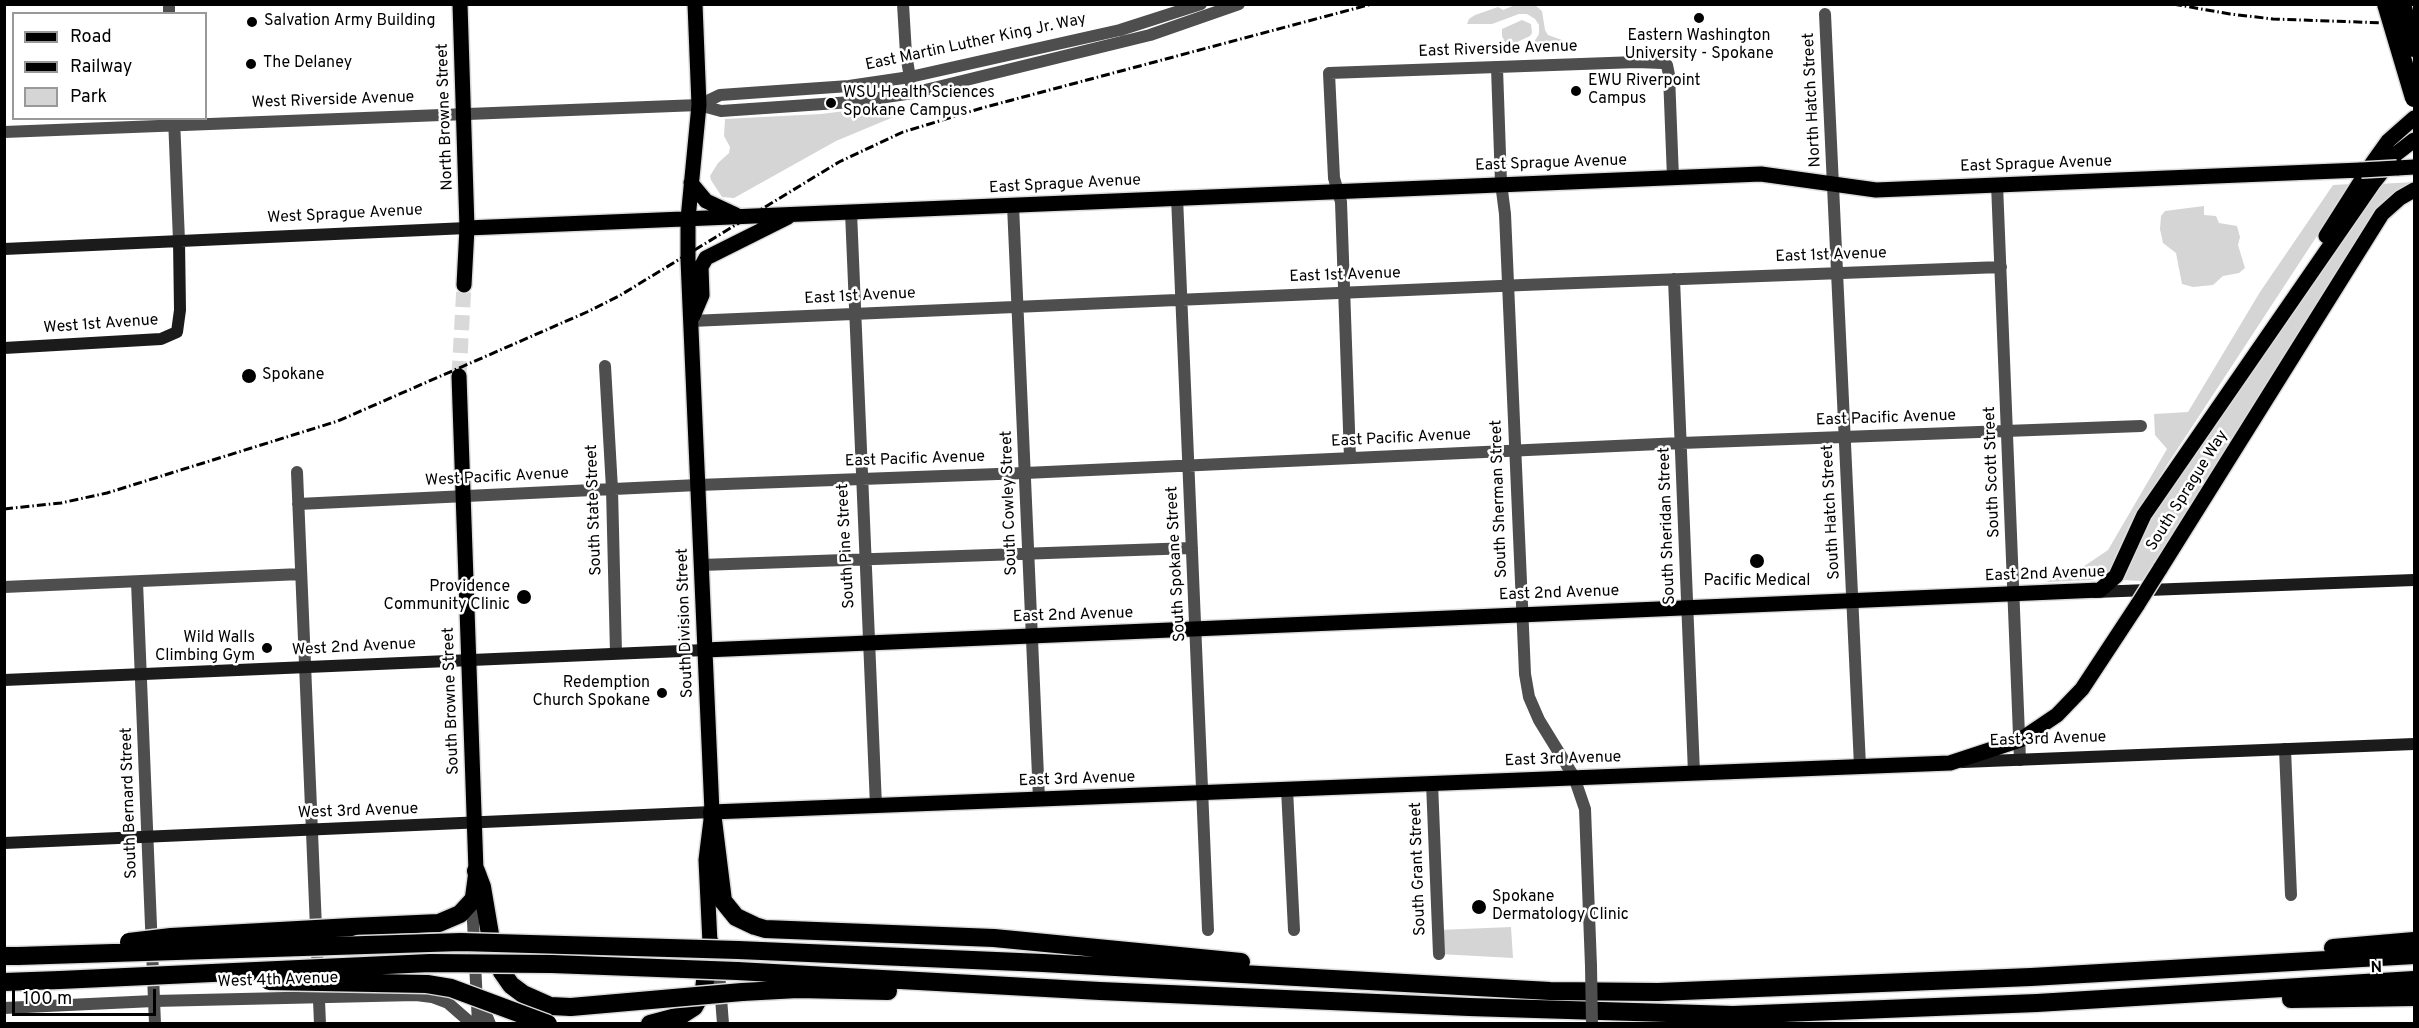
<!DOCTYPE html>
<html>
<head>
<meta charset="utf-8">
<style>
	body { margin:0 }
	#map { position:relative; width:2419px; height:1028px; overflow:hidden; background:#fff; font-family:Overpass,sans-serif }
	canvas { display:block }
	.frame { position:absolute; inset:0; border:6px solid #000; pointer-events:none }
	.legend { position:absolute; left:12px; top:12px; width:195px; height:108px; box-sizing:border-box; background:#fff; border:2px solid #999; margin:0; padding:8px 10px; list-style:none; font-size:18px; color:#000 }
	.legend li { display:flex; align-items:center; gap:12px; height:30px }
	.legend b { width:30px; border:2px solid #999 }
	.north { position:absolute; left:2347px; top:956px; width:60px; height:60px; -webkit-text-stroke:4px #fff; paint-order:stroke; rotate:358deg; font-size:16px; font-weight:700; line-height:24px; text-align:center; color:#000 }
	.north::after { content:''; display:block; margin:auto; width:21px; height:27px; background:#000; clip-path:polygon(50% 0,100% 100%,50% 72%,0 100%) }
	.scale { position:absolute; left:12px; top:989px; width:144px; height:27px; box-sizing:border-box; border:3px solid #000; border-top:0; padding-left:8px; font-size:18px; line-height:21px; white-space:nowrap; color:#000; -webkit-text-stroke:4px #fff; paint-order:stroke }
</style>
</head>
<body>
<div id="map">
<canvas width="2419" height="1028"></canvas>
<div class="frame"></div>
<ul class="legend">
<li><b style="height:8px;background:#000"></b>Road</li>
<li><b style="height:8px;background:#000"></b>Railway</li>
<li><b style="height:16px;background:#d5d5d5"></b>Park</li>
</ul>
<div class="north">N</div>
<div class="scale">100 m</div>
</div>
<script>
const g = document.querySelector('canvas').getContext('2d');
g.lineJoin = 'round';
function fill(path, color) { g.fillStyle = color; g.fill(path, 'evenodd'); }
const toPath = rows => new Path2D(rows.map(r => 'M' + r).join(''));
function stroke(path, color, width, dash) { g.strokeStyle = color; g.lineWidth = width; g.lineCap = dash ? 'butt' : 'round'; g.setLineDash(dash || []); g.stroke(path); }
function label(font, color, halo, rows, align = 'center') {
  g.font = font + ' Overpass,sans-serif'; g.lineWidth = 5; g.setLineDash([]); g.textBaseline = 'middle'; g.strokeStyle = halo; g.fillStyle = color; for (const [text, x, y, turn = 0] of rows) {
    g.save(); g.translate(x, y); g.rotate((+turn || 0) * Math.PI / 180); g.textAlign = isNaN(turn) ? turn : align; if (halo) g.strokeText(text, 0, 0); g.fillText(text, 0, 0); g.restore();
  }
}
fill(toPath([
	[1515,5,1536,6,1542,11,1545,30,1548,35,1562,40,1555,43,1555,45,1545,47,1544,44,1534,42,1539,34,1539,25,1535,19,1527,14,1519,14,1492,24,1467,24,1469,19,1475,15,1498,7,1503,10],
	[1522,20,1531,24,1532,33,1530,36,1515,43,1505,42,1502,36,1502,29],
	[894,105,896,116,836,141,734,198,722,197,711,180,710,176,718,163,729,153,730,147,724,136,725,119,821,114],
	[2414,182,2414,185,2407,188,2231,442,2142,581,2122,580,2142,527,2379,184],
	[2351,184,2167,465,2129,526,2108,573,2092,580,2046,582,2080,569,2108,550,2167,449,2155,435,2154,414,2188,412,2260,292,2333,185],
	[2204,206,2204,215,2216,216,2219,223,2237,226,2240,237,2238,245,2245,268,2239,273,2223,276,2213,285,2193,287,2182,284,2176,253,2163,243,2160,229,2161,216,2165,211],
	[1511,927,1513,958,1439,954,1438,930]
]), '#d5d5d5');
stroke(toPath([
	[459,376,464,285]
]), '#d9d9d9', 15, [15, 8]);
const primary = toPath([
	[460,4,467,228,464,285],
	[695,4,699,105,688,219,688,260,712,812,706,860,710,943],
	[2397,168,2414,167],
	[691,183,706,201,736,215],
	[467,228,1761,174,1876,190,2361,170],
	[2326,236,2373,162,2388,141,2414,118],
	[693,316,702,295,701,267,706,258,788,217],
	[459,376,476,871,472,901],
	[2160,569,2382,214,2400,198,2414,190],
	[705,650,2100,590,2116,576,2144,515,2374,182,2396,154,2414,140],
	[712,812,1950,763,2020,740,2057,715,2082,689,2138,604]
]);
const motorway = toPath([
	[712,812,723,901,736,917,755,926,765,929,994,938,1241,962],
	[476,871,482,887,492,946,502,972,511,985,523,994,550,1006,571,1007],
	[352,927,439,923,460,914,472,901],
	[2333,948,2414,941],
	[738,950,1043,963,1550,991,1658,992,2031,977,2414,955],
	[4,956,18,956],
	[737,971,1100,991,1469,1007,1733,1015,2037,1003,2414,980],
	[4,982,60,980],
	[742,992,798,989,888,991],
	[2291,999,2414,997],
	[650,1024,680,1016,694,1007,704,989,710,943]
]);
stroke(primary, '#dbdbdb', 18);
stroke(motorway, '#dbdbdb', 21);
stroke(toPath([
	[1825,14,1860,766],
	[1497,68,1501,183],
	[1997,184,2020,760],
	[1177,197,1208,930],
	[1013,205,1039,799],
	[851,212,876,806],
	[1674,279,1694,773],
	[691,321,1523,285,2001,267],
	[605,366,612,489,616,653],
	[1350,458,1341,202,1334,178,1329,73,1637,62,1662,63,1667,65,1669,75,1673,178],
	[297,472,320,1024],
	[298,504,698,485,1025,473,1681,443,2141,426],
	[701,565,1192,548],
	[137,582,155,1024],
	[4,587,301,574],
	[2285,749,2291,895],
	[1432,783,1439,954],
	[1287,789,1294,930]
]), '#4e4e4e', 12);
stroke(toPath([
	[169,4,169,14],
	[903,4,906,54,911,84],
	[699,105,720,95,849,86,910,77,1120,30,1201,4],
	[174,118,179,241],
	[4,132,699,105,721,111,852,102,913,93,1150,35,1239,4],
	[1501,183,1505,214,1525,674,1529,697,1539,720,1574,777,1585,809,1591,966],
	[472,901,478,1024],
	[712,945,718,959,723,1024],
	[481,1002,490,1024],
	[4,1008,154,1001,416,995,432,997,448,1003,472,1024]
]), '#4e4e4e', 12);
stroke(toPath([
	[4,249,467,228],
	[4,348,161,339,177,332,180,310,179,241],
	[2095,592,2414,580],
	[4,680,705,650],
	[1963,762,2414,744],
	[4,843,712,812]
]), '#1b1b1b', 12);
stroke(primary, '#000', 15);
stroke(motorway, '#000', 18);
stroke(toPath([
	[2173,4,2230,14,2273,19,2414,24],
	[4,509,61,503,107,493,338,421,587,312,619,296,839,162,903,132,982,108,1372,4]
]), '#000', 3, [9, 3, 1.5, 3]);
const primaryBridge = toPath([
	[2361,170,2397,168],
	[2138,604,2160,569]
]);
const motorwayBridge = toPath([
	[2386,4,2414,98],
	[2402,4,2414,48],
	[129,942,171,937,352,927],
	[18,956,461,942,738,950],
	[60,980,430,963,552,964,737,971],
	[269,981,427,984,451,988,548,1024],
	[571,1007,742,992]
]);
stroke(primaryBridge, '#dbdbdb', 18, []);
stroke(motorwayBridge, '#dbdbdb', 21, []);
stroke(toPath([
	[1591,966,1592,1024]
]), '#4e4e4e', 12);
stroke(primaryBridge, '#000', 15);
stroke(motorwayBridge, '#000', 18);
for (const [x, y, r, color] of [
	[1699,18,6,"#000"],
	[252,22,6,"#000"],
	[251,64,6,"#000"],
	[1576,91,6,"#000"],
	[831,103,6,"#000"],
	[249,376,8,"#000"],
	[1757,561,8,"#000"],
	[524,597,8,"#000"],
	[267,648,6,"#000"],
	[662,693,6,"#000"],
	[1479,907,8,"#000"]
]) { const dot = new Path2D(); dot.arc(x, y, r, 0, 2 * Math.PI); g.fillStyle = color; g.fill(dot); stroke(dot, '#fff', 2); }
label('16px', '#000', '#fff', [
	["Salvation Army Building",264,22],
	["Eastern Washington",1699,37,"center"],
	["University - Spokane",1699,55,"center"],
	["The Delaney",263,64],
	["EWU Riverpoint",1588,82],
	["Campus",1588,100],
	["WSU Health Sciences",843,94],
	["Spokane Campus",843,112],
	["Spokane",262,376],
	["Pacific Medical",1757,582,"center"],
	["Providence",510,588,"right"],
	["Community Clinic",510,606,"right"],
	["Wild Walls",255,639,"right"],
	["Climbing Gym",255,657,"right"],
	["Redemption",650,684,"right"],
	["Church Spokane",650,702,"right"],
	["Spokane",1492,898],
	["Dermatology Clinic",1492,916]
], 'left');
label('16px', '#000', '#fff', [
	["East Martin Luther King Jr. Way",976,43,-12],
	["East Riverside Avenue",1498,50,-2],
	["North Hatch Street",1813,100,-93],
	["West Riverside Avenue",333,101,-2],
	["North Browne Street",446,117,-92],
	["East Sprague Avenue",1551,164,-2],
	["East Sprague Avenue",2036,165,-2],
	["East Sprague Avenue",1065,185,-3],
	["West Sprague Avenue",345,215,-3],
	["East 1st Avenue",1831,256,-2],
	["East 1st Avenue",1345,276,-2],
	["East 1st Avenue",860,297,-3],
	["West 1st Avenue",101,325,-4],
	["East Pacific Avenue",1886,419,-2],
	["East Pacific Avenue",1401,439,-3],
	["East Pacific Avenue",915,460,-2],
	["South Scott Street",1993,472,-92],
	["West Pacific Avenue",497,478,-3],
	["South Sprague Way",2188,491,-58],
	["South Sherman Street",1500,499,-92],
	["South Cowley Street",1010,503,-92],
	["South State Street",595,510,-92],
	["South Hatch Street",1832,512,-93],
	["South Sheridan Street",1668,526,-92],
	["South Pine Street",847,546,-93],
	["South Spokane Street",1177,564,-93],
	["East 2nd Avenue",2045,575,-2],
	["East 2nd Avenue",1559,594,-2],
	["East 2nd Avenue",1073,616,-2],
	["South Division Street",686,623,-92],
	["West 2nd Avenue",354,648,-3],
	["South Browne Street",452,701,-92],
	["East 3rd Avenue",2048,740,-2],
	["East 3rd Avenue",1563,760,-2],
	["East 3rd Avenue",1077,780,-2],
	["South Bernard Street",130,803,-92],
	["West 3rd Avenue",358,812,-2],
	["South Grant Street",1419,869,-92],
	["West 4th Avenue",278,981,-2]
]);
</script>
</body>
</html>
